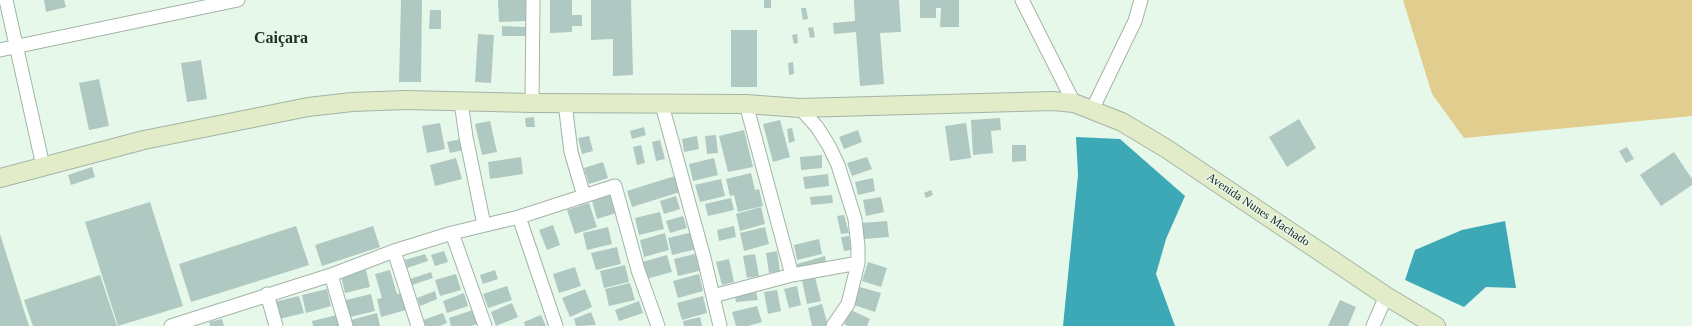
<!DOCTYPE html>
<html>
<head>
<meta charset="utf-8">
<style>
	body { margin:0 }
	canvas { display:block; background:#e6f8e9 }
</style>
</head>
<body>
<canvas width="1692" height="326"></canvas>
<script>
const g = document.querySelector('canvas').getContext('2d');
g.lineJoin = 'round';
function fill(path, color) { g.fillStyle = color; g.fill(path, 'evenodd'); }
const toPath = rows => new Path2D(rows.map(r => 'M' + r).join(''));
function stroke(path, color, width, dash) { g.strokeStyle = color; g.lineWidth = width; g.lineCap = dash ? 'butt' : 'round'; g.setLineDash(dash || []); g.stroke(path); }
function label(font, color, halo, rows, align = 'center') {
  g.font = font + ' "Times New Roman",serif'; g.lineWidth = 3; g.setLineDash([]); g.textBaseline = 'middle'; g.strokeStyle = halo; g.fillStyle = color; for (const [text, x, y, turn = 0] of rows) {
    g.save(); g.translate(x, y); g.rotate((+turn || 0) * Math.PI / 180); g.textAlign = isNaN(turn) ? turn : align; if (halo) g.strokeText(text, 0, 0); g.fillText(text, 0, 0); g.restore();
  }
}
fill(toPath([
	[1403,0,1692,0,1692,116,1464,138,1432,94]
]), '#e1ce8e');
fill(toPath([
	[1076,137,1120,139,1185,196,1166,239,1156,274,1175,326,1063,326,1078,175],
	[1505,221,1516,288,1486,287,1464,307,1405,280,1415,250,1462,230]
]), '#3da9b7');
fill(toPath([
	[44,0,64,0,66,7,46,12],
	[401,0,422,0,421,82,399,82],
	[498,0,527,0,528,21,499,22],
	[550,0,572,0,572,15,582,15,582,26,572,26,572,32,550,33],
	[591,0,631,0,633,75,613,76,613,39,591,40],
	[764,0,771,0,771,8,764,8],
	[854,0,899,0,901,32,880,33,884,84,860,86,856,32,834,34,833,23,855,21],
	[920,0,959,0,959,27,940,27,941,8,936,8,936,18,920,18],
	[801,8,806,8,808,19,803,20],
	[430,10,441,10,441,29,429,29],
	[502,26,526,27,526,36,502,36],
	[813,27,815,37,810,38,808,28],
	[731,30,757,30,757,87,731,87],
	[478,34,494,35,491,83,475,82],
	[797,34,798,43,794,44,792,35],
	[201,60,207,99,187,102,181,63],
	[793,62,794,74,789,75,788,63],
	[99,79,109,126,89,130,79,83],
	[534,117,535,127,526,127,525,118],
	[1000,118,1001,130,991,131,993,153,973,155,971,120],
	[1299,119,1316,148,1287,167,1269,137],
	[780,120,790,157,773,162,763,124],
	[490,121,497,152,482,155,475,124],
	[440,123,445,149,427,153,422,126],
	[966,123,971,158,950,161,945,126],
	[644,127,646,135,632,139,630,131],
	[792,128,795,141,789,143,787,129],
	[744,130,753,167,728,172,719,136],
	[858,130,862,142,844,149,839,137],
	[716,135,718,153,707,154,705,136],
	[589,136,593,151,582,154,578,138],
	[697,136,699,149,684,152,682,139],
	[461,139,464,150,450,153,447,142],
	[660,140,665,159,656,161,652,142],
	[641,145,645,163,637,165,633,147],
	[1012,145,1026,145,1026,161,1012,162],
	[1627,147,1634,159,1626,163,1619,151],
	[1674,152,1692,179,1692,185,1661,206,1640,175],
	[822,155,822,168,801,170,800,157],
	[521,157,523,174,490,179,488,162],
	[867,157,872,169,852,176,847,163],
	[456,158,462,179,435,186,430,165],
	[714,158,718,175,693,181,689,164],
	[603,162,608,178,589,184,584,168],
	[92,167,95,177,71,185,68,175],
	[751,173,755,190,759,189,763,206,738,212,734,195,730,196,726,179],
	[828,174,829,186,805,189,803,177],
	[675,176,680,192,632,207,627,191],
	[873,178,875,191,858,195,855,182],
	[721,179,725,196,700,202,695,185],
	[931,190,933,195,926,198,924,193],
	[610,195,616,213,597,219,592,201],
	[832,195,833,203,811,205,810,197],
	[676,196,680,209,664,214,660,201],
	[881,197,884,212,866,216,863,200],
	[731,198,734,210,708,216,705,204],
	[150,202,183,306,118,326,85,222],
	[589,203,597,227,575,234,567,210],
	[761,207,765,224,740,231,736,214],
	[660,212,664,229,639,235,635,218],
	[844,215,849,233,841,234,837,216],
	[683,216,687,228,670,233,666,221],
	[887,221,889,237,864,239,862,223],
	[553,225,560,245,547,250,539,230],
	[296,226,309,265,191,302,179,264],
	[373,226,380,247,322,266,315,245],
	[734,226,736,237,719,241,717,230],
	[608,227,612,244,587,250,583,233],
	[765,227,769,244,744,251,740,233],
	[693,232,697,249,672,255,668,238],
	[665,233,669,250,644,257,640,240],
	[0,234,29,326,0,326],
	[849,236,851,250,844,251,841,237],
	[819,239,822,254,797,260,794,245],
	[617,247,621,264,596,270,591,253],
	[444,251,448,262,435,266,431,255],
	[777,251,780,271,769,273,766,253],
	[699,253,703,270,678,276,674,259],
	[425,254,428,261,407,268,405,260],
	[755,254,759,276,747,278,743,256],
	[667,255,672,272,646,279,642,262],
	[825,256,826,262,798,269,797,264],
	[729,259,734,282,722,285,716,262],
	[868,262,887,268,881,287,862,281],
	[625,265,629,282,604,288,600,271],
	[575,267,581,286,559,293,553,274],
	[366,270,370,287,345,293,341,276],
	[390,270,397,294,402,293,406,310,381,317,377,299,382,298,375,274],
	[495,270,498,279,483,284,480,275],
	[431,272,433,278,412,285,410,279],
	[456,274,461,290,440,296,435,280],
	[699,274,703,291,678,298,673,281],
	[100,275,117,326,33,326,24,300],
	[815,277,821,301,807,304,802,280],
	[630,283,635,300,609,306,605,289],
	[507,286,512,300,488,308,483,294],
	[797,286,801,305,789,308,784,289],
	[860,287,881,293,875,312,854,305],
	[327,289,331,306,306,313,302,295],
	[585,289,592,307,570,317,562,298],
	[777,290,781,311,768,314,764,292],
	[435,291,437,299,420,306,417,298],
	[756,292,758,300,736,302,735,297],
	[464,293,468,306,447,313,443,301],
	[371,294,375,311,350,317,346,300],
	[299,296,304,313,279,319,274,302],
	[703,296,707,313,682,320,677,303],
	[1340,300,1356,307,1348,326,1328,326],
	[639,301,643,313,619,321,615,310],
	[512,303,518,317,496,326,491,312],
	[822,304,828,326,812,326,808,308],
	[757,306,762,322,748,326,736,326,732,312],
	[473,310,477,324,470,326,451,326,449,318],
	[851,310,870,319,867,326,848,326,844,324],
	[591,312,596,325,576,326,574,319],
	[377,313,380,326,353,326,351,320],
	[443,313,447,323,440,326,425,326,423,320],
	[337,315,340,326,313,326,312,321],
	[541,315,546,326,525,326,524,322],
	[700,317,702,326,684,326,683,321],
	[222,319,224,326,210,326,209,322]
]), '#b0c8c2');
const street = toPath([
	[6,0,43,166],
	[1022,0,1074,103],
	[0,50,238,0],
	[461,102,466,137,484,225],
	[532,103,533,0],
	[565,103,571,152,584,196],
	[746,104,792,275],
	[662,105,704,258,720,326],
	[800,108,817,127,829,146,838,165,855,219,858,247,858,263,848,304,833,326],
	[1092,110,1135,21,1141,0],
	[519,217,556,326],
	[452,233,485,326],
	[394,251,418,326],
	[331,275,346,326],
	[267,294,276,326],
	[713,296,792,275,858,263],
	[171,326,331,275,394,251,452,233,519,217,615,186,638,270,658,326],
	[1373,326,1386,296]
]);
const secondary = toPath([
	[0,178,144,140,308,107,352,102,406,100,532,103,746,104,800,108,1053,101,1074,103,1122,122,1167,149,1386,296,1436,326]
]);
stroke(street, '#a3b4a6', 15);
stroke(secondary, '#a3b4a6', 20);
stroke(street, '#fff', 13);
stroke(secondary, '#e2ecc8', 18);
label('12px', '#202621', '#e6f8e9', [
	["Avenida Nunes Machado",1258,210,34]
]);
label('bold 16px', '#202e23', '#e6f8e9', [
	["Caiçara",281,39]
]);
</script>
</body>
</html>
